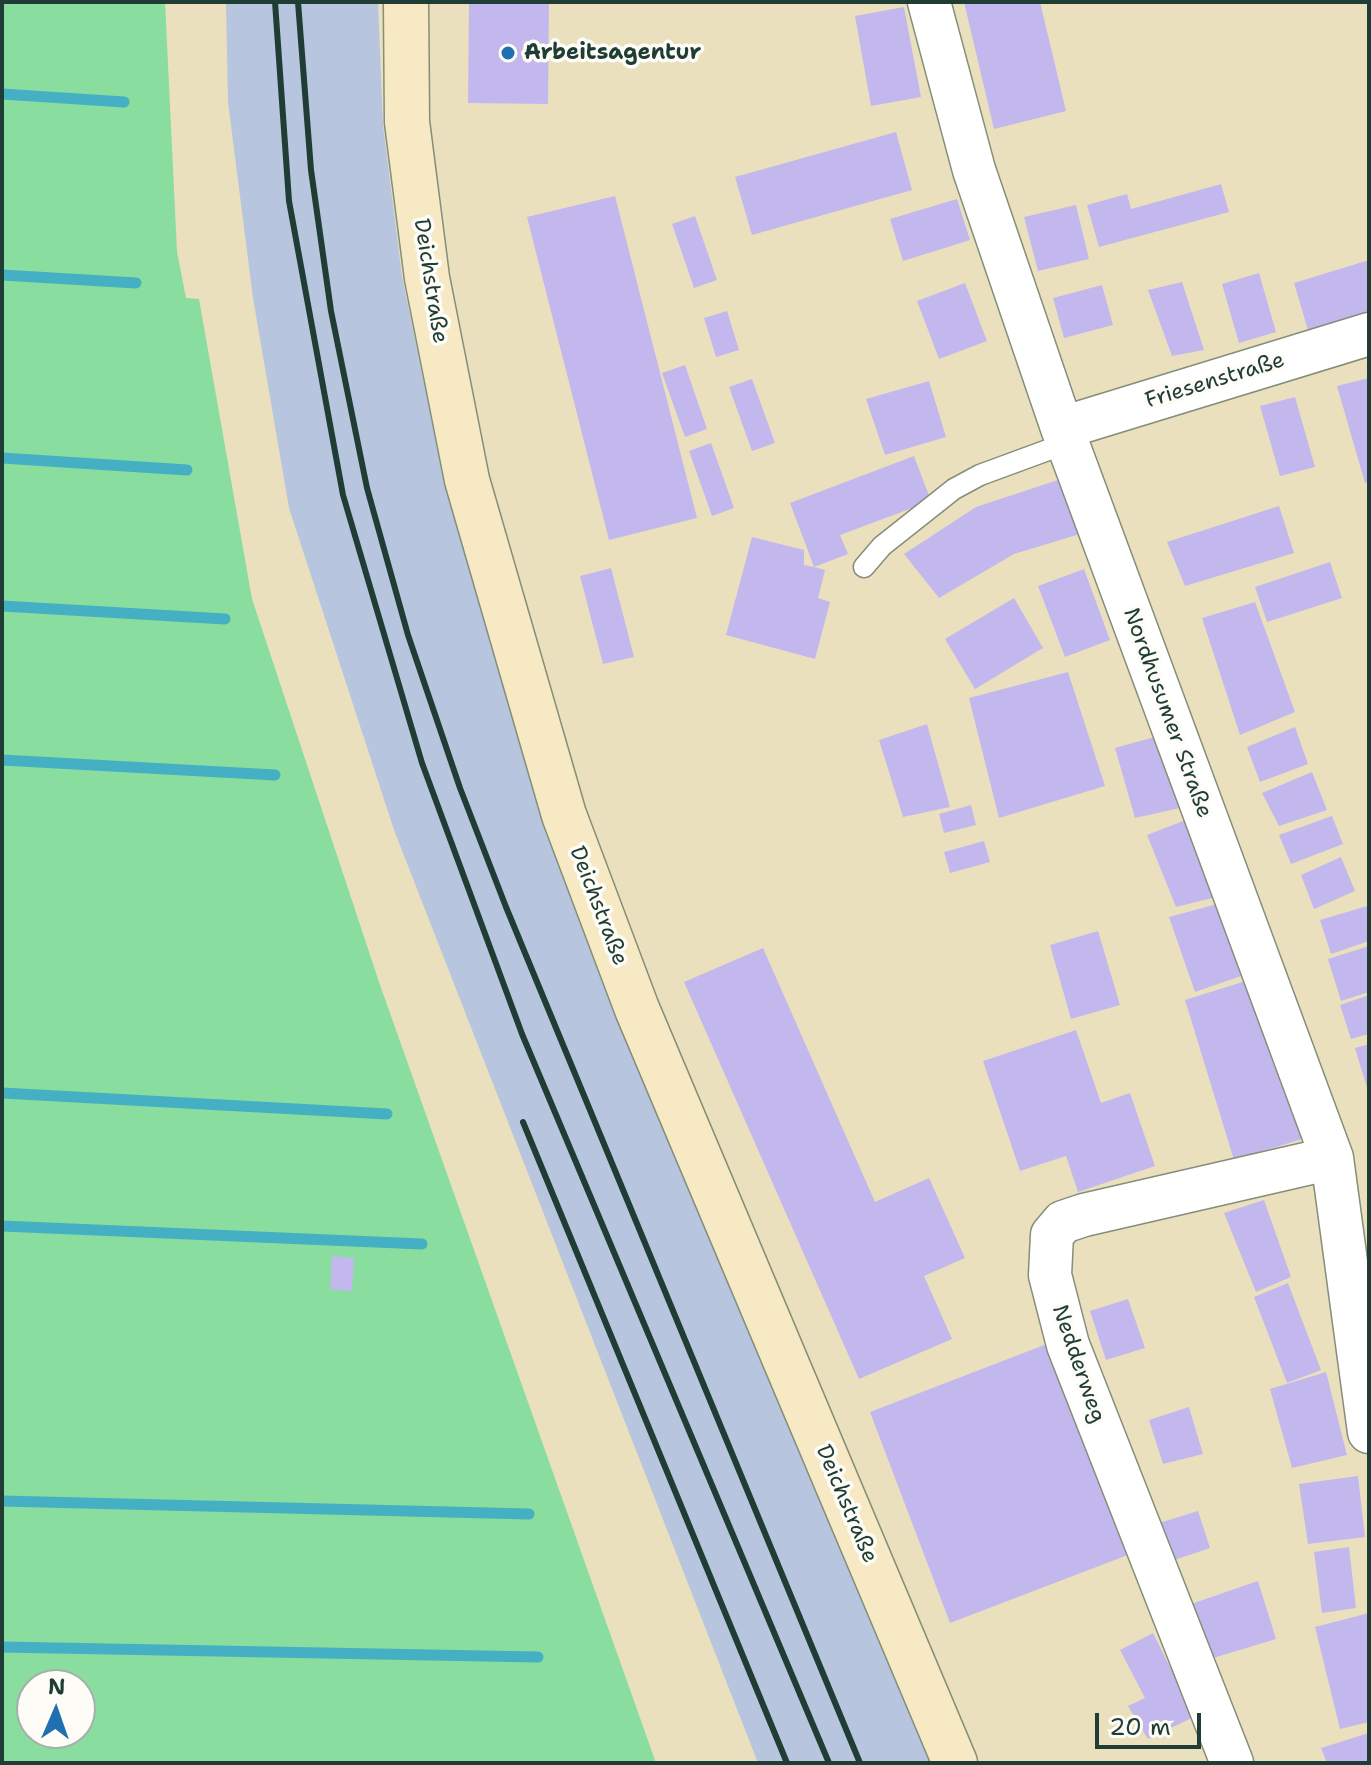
<!DOCTYPE html>
<html>
<head>
<meta charset="utf-8">
<style>
	body { margin:0 }
	#map { position:relative; width:1371px; height:1765px; overflow:hidden; background:#eae0be; font-family:"Shantell Sans",sans-serif }
	canvas { display:block }
	.frame { position:absolute; inset:0; border:4px solid #1f3d34; pointer-events:none }
	.north { position:absolute; left:16px; top:1669px; width:80px; height:80px; box-sizing:border-box; background:#fdfcf7; border:2px solid #a4b0a9; border-radius:50%; rotate:2deg; font-size:22px; font-weight:700; line-height:32px; text-align:center; color:#1f3d34 }
	.north::after { content:''; display:block; margin:auto; width:28px; height:36px; background:#1f6fb2; clip-path:polygon(50% 0,100% 100%,50% 72%,0 100%) }
	.scale { position:absolute; left:1095px; top:1713px; width:106px; height:36px; box-sizing:border-box; border:4px solid #1f3d34; border-top:0; padding-left:10px; font-size:24px; line-height:28px; white-space:nowrap; color:#1f3d34; -webkit-text-stroke:6px #fdfcf7; paint-order:stroke }
</style>
</head>
<body>
<div id="map">
<canvas width="1371" height="1765"></canvas>
<div class="frame"></div>
<div class="north">N</div>
<div class="scale">20 m</div>
</div>
<script>
const g = document.querySelector('canvas').getContext('2d');
g.lineJoin = 'round';
function fill(path, color) { g.fillStyle = color; g.fill(path, 'evenodd'); }
const toPath = rows => new Path2D(rows.map(r => 'M' + r).join(''));
function stroke(path, color, width, dash) { g.strokeStyle = color; g.lineWidth = width; g.lineCap = dash ? 'butt' : 'round'; g.setLineDash(dash || []); g.stroke(path); }
function label(font, color, halo, rows, align = 'center') {
  g.font = font + ' "Shantell Sans",sans-serif'; g.lineWidth = 7; g.setLineDash([]); g.textBaseline = 'middle'; g.strokeStyle = halo; g.fillStyle = color; for (const [text, x, y, turn = 0] of rows) {
    g.save(); g.translate(x, y); g.rotate((+turn || 0) * Math.PI / 180); g.textAlign = isNaN(turn) ? turn : align; if (halo) g.strokeText(text, 0, 0); g.fillText(text, 0, 0); g.restore();
  }
}
fill(toPath([
	[226,2,378,2,383,125,402,276,444,481,543,817,931,1763,758,1763,394,830,289,508,253,298,228,102]
]), '#b7c5de');
fill(toPath([
	[2,2,165,2,177,252,186,298,199,299,252,599,380,985,656,1763,2,1763],
	[32,1685,80,1685,80,1733,32,1733]
]), '#89dd9f');
stroke(toPath([
	[2,94,124,102],
	[2,275,136,283],
	[2,458,187,470],
	[2,606,225,619],
	[2,760,275,775],
	[2,1093,387,1114],
	[2,1226,422,1244],
	[2,1501,529,1514],
	[2,1647,538,1657]
]), '#45b0c3', 11);
fill(toPath([
	[469,2,549,2,548,104,468,103],
	[964,2,1040,2,1066,111,994,129],
	[904,7,921,97,871,106,855,16],
	[896,132,912,190,752,235,735,177],
	[1221,184,1229,212,1099,247,1087,205,1127,194,1131,209],
	[615,196,697,518,609,540,527,217],
	[957,199,970,240,903,261,890,219],
	[1076,205,1089,259,1038,271,1024,217],
	[695,216,717,280,694,288,672,224],
	[1369,260,1369,312,1308,330,1294,283],
	[1259,273,1276,332,1239,343,1222,284],
	[1182,282,1204,350,1172,356,1148,290],
	[965,283,987,341,939,359,917,301],
	[1102,285,1113,325,1064,338,1053,298],
	[727,311,739,350,716,357,704,318],
	[685,365,707,429,685,437,662,373],
	[1369,378,1369,482,1365,483,1337,386],
	[752,379,775,443,752,451,729,387],
	[929,381,946,437,885,455,866,399],
	[1295,397,1315,467,1280,476,1260,406],
	[711,443,734,508,712,516,689,451],
	[914,456,931,501,840,535,848,554,814,567,825,570,818,598,830,602,815,659,726,635,752,537,804,550,804,565,814,567,790,503],
	[1058,480,1080,534,1014,554,939,598,904,554,976,507],
	[1279,506,1294,553,1185,586,1167,542],
	[1330,562,1342,598,1267,622,1255,587],
	[611,568,634,657,603,664,580,576],
	[1084,569,1110,640,1065,657,1038,586],
	[1014,598,1043,648,975,689,945,639],
	[1255,602,1295,712,1240,735,1202,618],
	[1068,672,1105,786,999,818,969,698],
	[927,724,950,807,903,817,879,740],
	[1295,727,1308,764,1260,782,1247,747],
	[1162,735,1180,808,1135,818,1115,748],
	[1312,772,1327,810,1279,826,1262,793],
	[971,805,976,825,944,833,939,814],
	[1332,816,1343,844,1291,864,1279,835],
	[1191,818,1220,896,1176,907,1147,835],
	[984,841,990,862,950,873,944,852],
	[1341,857,1355,891,1314,909,1301,875],
	[1221,903,1247,974,1195,992,1169,917],
	[1367,906,1369,941,1331,954,1320,920],
	[1098,931,1120,1005,1071,1019,1050,945],
	[1369,946,1369,992,1341,1001,1328,959],
	[763,948,875,1202,929,1178,965,1258,924,1276,952,1339,859,1379,684,982],
	[1252,979,1302,1139,1234,1160,1185,1000],
	[1369,995,1369,1034,1351,1039,1340,1005],
	[1076,1030,1101,1103,1130,1093,1155,1166,1078,1192,1066,1156,1020,1171,983,1061],
	[1369,1044,1369,1091,1368,1091,1355,1048],
	[1264,1200,1291,1277,1256,1292,1224,1213],
	[332,1256,354,1258,352,1291,330,1289],
	[1288,1283,1321,1370,1287,1383,1254,1297],
	[1128,1299,1145,1348,1106,1360,1090,1311],
	[1052,1342,1133,1553,950,1623,870,1412],
	[1326,1372,1347,1455,1292,1468,1270,1389],
	[1189,1407,1203,1454,1163,1464,1149,1420],
	[1358,1476,1365,1537,1308,1544,1299,1484],
	[1198,1511,1210,1548,1171,1561,1159,1523],
	[1349,1547,1356,1608,1322,1613,1314,1552],
	[1258,1581,1276,1639,1210,1659,1191,1604],
	[1369,1613,1369,1722,1340,1729,1315,1627],
	[1153,1633,1177,1681,1187,1677,1198,1715,1148,1739,1128,1706,1145,1698,1120,1650],
	[1369,1733,1369,1763,1327,1763,1321,1748]
]), '#c3b8ed');
const lane = toPath([
	[864,567,882,546,954,489,980,475,1067,443]
]);
const street = toPath([
	[929,2,974,170,1062,428,1332,1158,1369,1432],
	[1062,428,1369,334],
	[1232,1763,1068,1345,1050,1275,1052,1235,1063,1222,1084,1215,1332,1158]
]);
const secondary = toPath([
	[406,2,407,122,427,278,467,480,564,815,637,1009,955,1763]
]);
stroke(lane, '#848e79', 23);
stroke(street, '#848e79', 45);
stroke(secondary, '#848e79', 47);
stroke(lane, '#fff', 20);
stroke(street, '#fff', 42);
stroke(secondary, '#f6e9c3', 44);
stroke(toPath([
	[275,2,289,201,343,495,422,763,522,1034,829,1763],
	[298,2,311,170,331,311,367,488,408,635,460,788,506,907,860,1763],
	[523,1122,787,1763]
]), '#1f3d34', 6);
for (const [x, y, r, color] of [
	[508,53,8,"#1f6fb2"]
]) { const dot = new Path2D(); dot.arc(x, y, r, 0, 2 * Math.PI); g.fillStyle = color; g.fill(dot); stroke(dot, '#fdfcf7', 3); }
label('bold 22px', '#1f3d34', '#fdfcf7', [
	["Arbeitsagentur",524,53]
], 'left');
label('22px', '#1f3d34', '#fdfcf7', [
	["Deichstraße",430,281,81],
	["Friesenstraße",1215,381,-17],
	["Nordhusumer Straße",1167,713,70],
	["Deichstraße",598,906,69],
	["Nedderweg",1078,1364,71],
	["Deichstraße",846,1504,67]
]);
</script>
</body>
</html>
